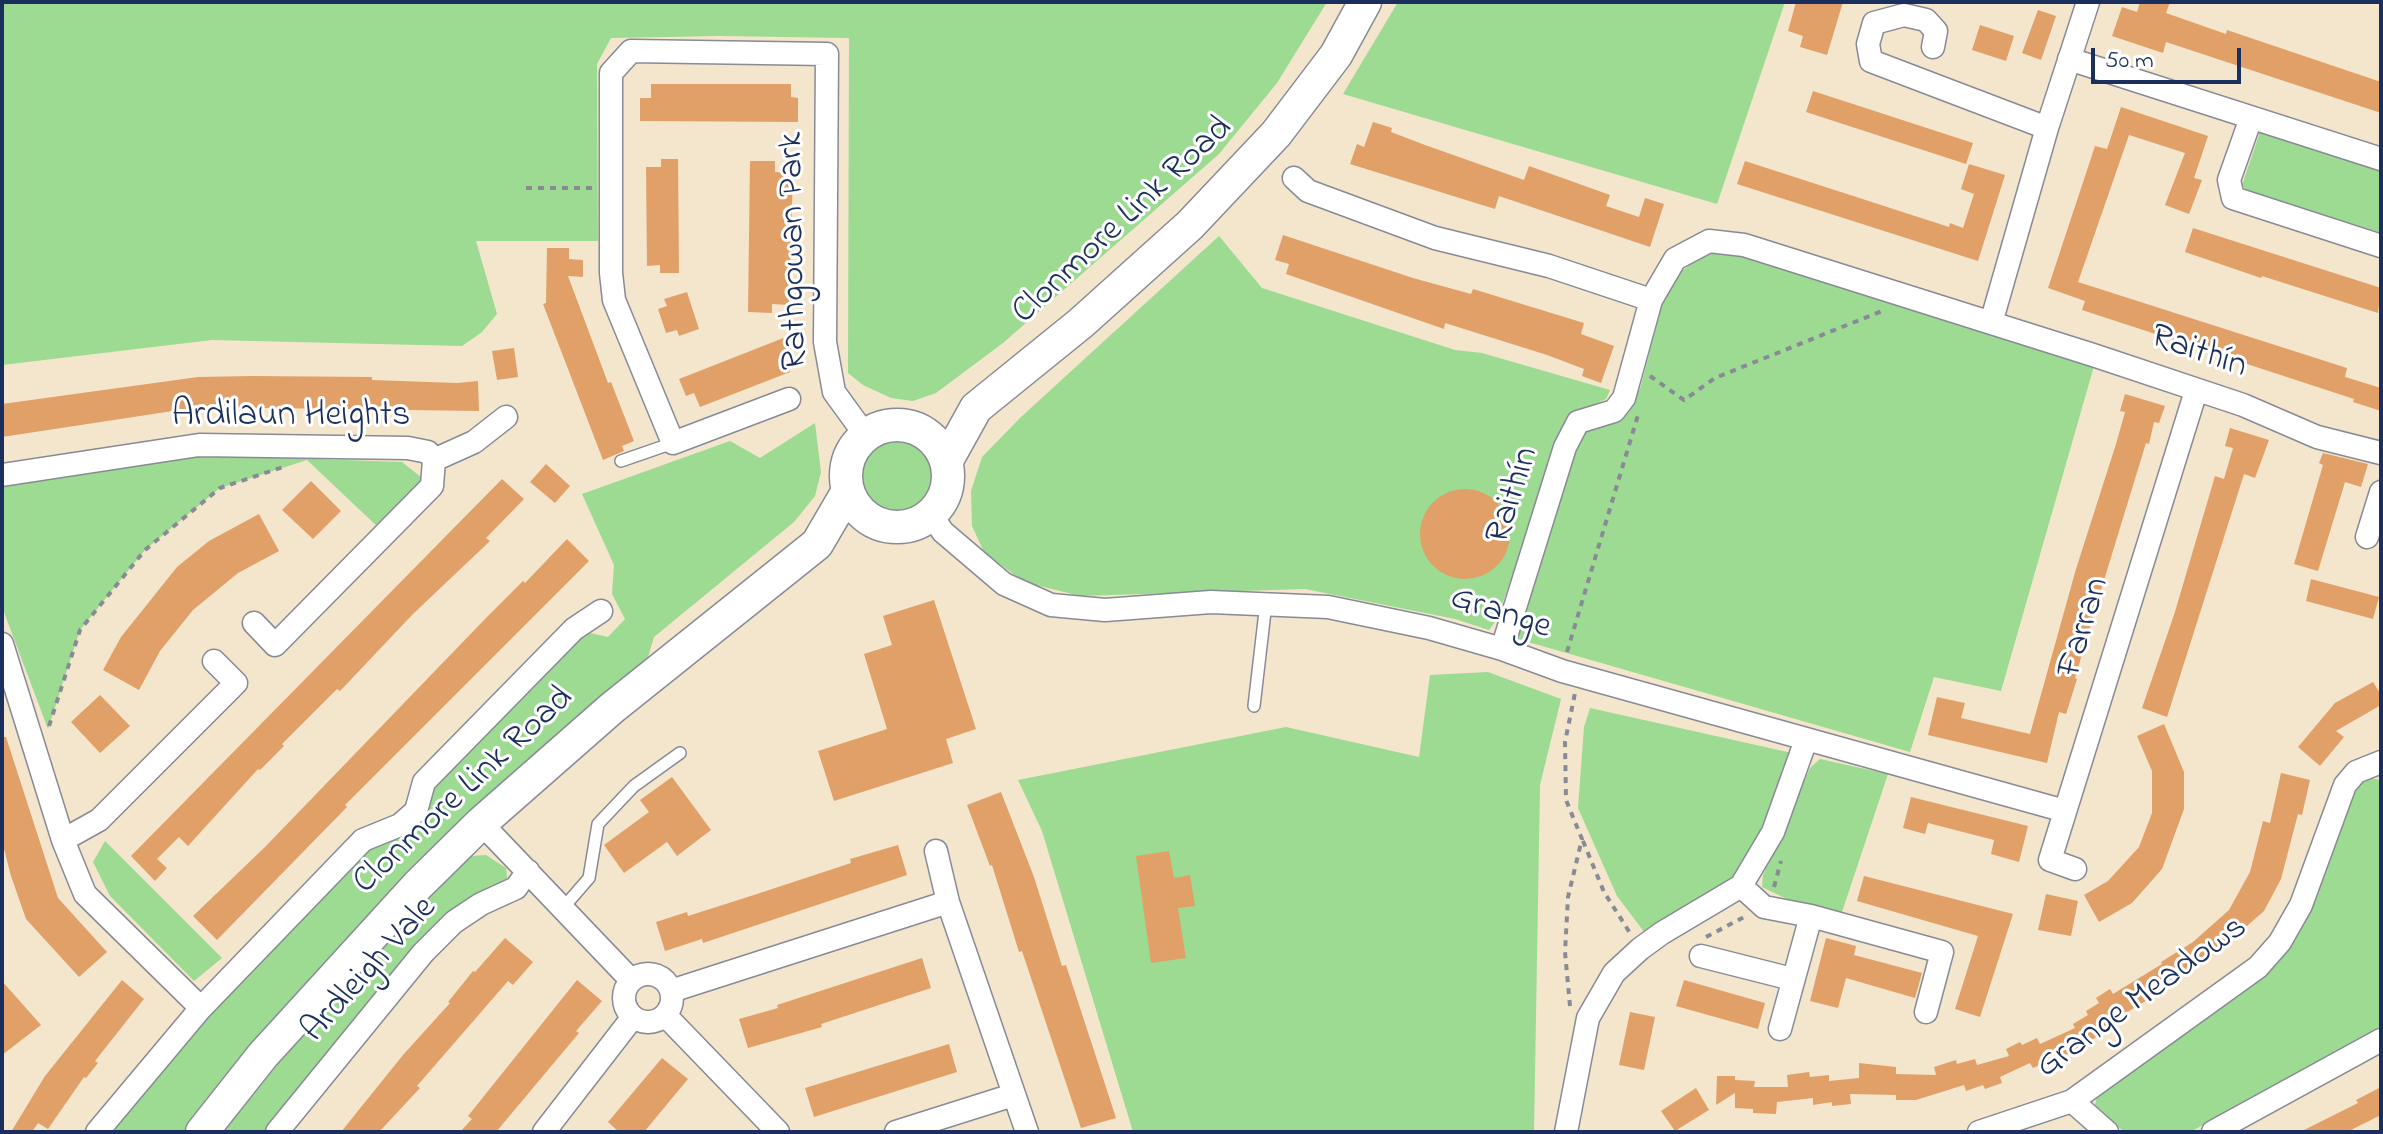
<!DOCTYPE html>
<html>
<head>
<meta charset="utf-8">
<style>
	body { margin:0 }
	#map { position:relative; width:2383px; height:1134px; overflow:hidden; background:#f4e5cd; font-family:"Indie Flower",sans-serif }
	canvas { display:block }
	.frame { position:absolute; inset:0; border:4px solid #1b2f5e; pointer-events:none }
	.scale { position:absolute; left:2091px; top:48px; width:150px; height:36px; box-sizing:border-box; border:4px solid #1b2f5e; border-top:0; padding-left:10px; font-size:24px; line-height:28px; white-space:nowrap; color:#1b2f5e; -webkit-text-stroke:6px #fff; paint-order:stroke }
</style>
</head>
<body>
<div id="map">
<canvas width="2383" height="1134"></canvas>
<div class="frame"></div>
<div class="scale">50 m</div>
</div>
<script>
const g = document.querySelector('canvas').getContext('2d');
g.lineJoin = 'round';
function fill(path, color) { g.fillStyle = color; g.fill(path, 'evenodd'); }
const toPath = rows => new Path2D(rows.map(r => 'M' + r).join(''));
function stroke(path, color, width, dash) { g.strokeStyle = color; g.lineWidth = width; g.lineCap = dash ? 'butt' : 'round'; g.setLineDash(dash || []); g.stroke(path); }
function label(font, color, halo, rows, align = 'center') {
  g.font = font + ' "Indie Flower",sans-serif'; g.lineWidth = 6; g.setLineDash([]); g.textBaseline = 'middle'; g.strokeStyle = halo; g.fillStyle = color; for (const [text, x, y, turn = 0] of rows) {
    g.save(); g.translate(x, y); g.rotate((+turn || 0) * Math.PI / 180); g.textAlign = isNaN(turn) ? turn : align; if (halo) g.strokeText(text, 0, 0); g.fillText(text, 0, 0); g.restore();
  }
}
fill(toPath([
	[2,2,1327,2,1277,83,1219,154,1003,343,936,393,913,401,891,398,863,385,848,373,849,38,720,36,611,38,597,64,598,241,476,241,497,314,482,332,462,346,212,340,2,365],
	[1398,2,1785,2,1717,204,1343,94],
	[2269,131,2381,168,2381,233,2248,192,2242,185,2260,132],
	[1219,236,1262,288,1455,350,1482,353,1610,390,1606,399,1575,413,1563,430,1497,619,1489,630,1455,619,1305,589,1080,596,1024,582,984,552,972,526,971,491,982,457,1021,417],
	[1721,251,1737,251,2094,366,2001,691,1934,677,1910,752,1518,639,1582,432,1628,410,1640,389,1665,293,1675,277,1699,257],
	[815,423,821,472,815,496,794,522,654,637,644,670,187,1132,112,1132,260,953,381,838,415,828,435,782,586,632,608,637,625,619,612,594,614,565,582,494,730,441,760,458],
	'859 476a38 38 0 1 1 76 0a38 38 0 1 1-76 0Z',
	[202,455,402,462,426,481,380,529,307,460,220,488,145,550,80,630,48,729,2,607,2,482],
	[1488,672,1561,699,1540,785,1534,1132,1133,1132,1042,831,1018,780,1286,727,1419,757,1430,675],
	[1590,708,1792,753,1752,871,1651,941,1617,896,1578,808,1584,727],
	[1820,759,1888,774,1841,915,1791,901,1762,887,1763,875,1810,768],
	[2370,778,2381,780,2381,1029,2190,1132,2124,1132,2095,1105,2098,1092,2265,974,2340,811,2359,780],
	[105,841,222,958,194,981,110,896,93,862],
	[486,855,506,868,508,885,381,987,266,1132,224,1132,323,1007,419,905,471,856]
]), '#9cdb91');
fill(toPath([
	[1796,2,1843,2,1827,55,1800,47,1803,36,1788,31],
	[2140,2,2170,2,2166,13,2226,34,2227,30,2381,82,2381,113,2166,42,2163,53,2112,36,2122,7,2137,12],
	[2038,10,2056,16,2041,60,2022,53],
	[1980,25,2014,36,2006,61,1972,50],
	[651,84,791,84,791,97,798,98,798,122,640,121,640,98,651,98],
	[1813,91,1973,143,1966,164,1806,112],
	[2121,107,2208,136,2194,178,2202,180,2189,214,2165,205,2185,153,2129,135,2078,282,2347,368,2345,377,2381,388,2381,411,2353,402,2354,399,2082,310,2085,301,2048,288,2095,146,2107,149],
	[1373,122,1392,128,1391,132,1425,145,1524,180,1529,166,1610,195,1606,206,1639,217,1645,198,1664,204,1650,247,1499,196,1495,209,1350,164,1357,144,1364,147],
	[661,159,678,159,679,273,660,273,660,265,647,266,646,167,661,167],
	[750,161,775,161,775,172,793,173,789,305,772,304,772,313,748,312],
	[1745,161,1949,227,1950,223,1963,228,1974,194,1961,189,1969,164,2005,175,1978,261,1737,184],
	[2193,228,2381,288,2378,313,2262,276,2261,278,2185,252],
	[1283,235,1413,278,1471,294,1473,289,1584,323,1581,334,1614,346,1601,383,1582,376,1584,369,1547,355,1445,323,1444,329,1286,274,1289,264,1275,260],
	[547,248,569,248,569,259,583,260,583,277,568,276,608,383,611,382,634,441,622,446,624,451,603,460,543,304,546,303],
	[687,292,699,329,679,336,677,330,666,333,658,309,667,306,664,299],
	[786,337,793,354,785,357,790,372,700,407,694,393,686,396,679,379],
	[514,348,518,377,497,380,492,351],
	[252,376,372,377,372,380,457,383,478,381,479,411,199,407,2,437,2,404,198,377],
	[2125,394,2165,406,2159,423,2154,422,2149,444,2146,443,2101,590,2075,678,2077,679,2066,714,2059,712,2047,763,1928,735,1937,697,1965,703,1961,718,2030,734,2076,569,2116,444,2125,412,2120,411],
	[2230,428,2269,440,2255,478,2244,474,2167,717,2142,708,2174,615,2215,476,2224,479,2233,448,2225,446],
	[2323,453,2368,464,2361,487,2345,482,2318,571,2294,564,2323,465,2319,463],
	[546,464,570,486,555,503,530,482],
	[502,479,524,499,486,538,490,541,413,614,340,691,337,689,282,744,284,746,260,770,258,769,188,846,179,837,157,859,167,868,155,881,131,856],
	[311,481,341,511,313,539,282,510],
	'1420 534a45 45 0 1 1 90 0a45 45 0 1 1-90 0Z',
	[259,514,279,551,238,573,193,610,160,651,139,690,103,670,121,637,177,567,209,541],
	[567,539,589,561,345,805,347,807,217,940,193,916,265,847,486,618,523,581,525,583],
	[2311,579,2379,597,2373,619,2306,601],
	[934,600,976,729,946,739,953,763,834,801,818,751,887,729,864,654,892,645,883,616],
	[2373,682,2381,695,2381,705,2336,731,2344,737,2320,766,2298,747,2335,703],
	[100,695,130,726,100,753,71,722],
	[2164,724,2184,772,2184,809,2162,869,2132,903,2099,922,2084,895,2108,881,2139,847,2152,813,2152,771,2137,736],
	[2,737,6,737,58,898,107,952,79,977,26,919,11,876,2,841],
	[2281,773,2310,780,2302,815,2298,814,2281,879,2264,911,2215,954,2167,983,2170,986,2098,1030,2100,1035,2058,1060,2050,1065,2048,1061,2033,1068,2030,1063,2000,1077,2002,1083,1985,1089,1983,1085,1966,1091,1964,1085,1916,1100,1896,1100,1896,1095,1850,1094,1851,1104,1832,1106,1832,1102,1813,1105,1813,1098,1777,1102,1776,1114,1753,1113,1753,1109,1735,1108,1735,1093,1716,1105,1717,1076,1735,1076,1735,1080,1755,1081,1754,1087,1788,1087,1787,1075,1809,1072,1810,1077,1829,1075,1829,1081,1859,1078,1859,1063,1896,1067,1896,1074,1936,1075,1934,1067,1956,1060,1957,1064,1975,1059,1977,1065,2009,1056,2006,1049,2020,1042,2022,1045,2037,1038,2040,1044,2075,1028,2073,1024,2088,1015,2086,1011,2099,1003,2096,998,2110,989,2113,994,2162,964,2161,962,2193,942,2229,910,2250,872,2263,821,2270,823],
	[672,777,711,830,677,856,667,842,624,873,604,845,649,812,640,800],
	[1001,792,1034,877,1062,966,1066,965,1116,1118,1081,1128,1022,951,1019,952,992,865,990,866,967,805],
	[1911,797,2028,826,2019,862,1991,854,1994,840,1928,823,1925,834,1903,828],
	[898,845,907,875,703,943,702,939,665,951,656,922,687,912,688,916,757,894,851,863,850,859],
	[1169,851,1174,878,1190,875,1195,906,1178,908,1186,958,1151,963,1136,856],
	[1864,876,2013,914,1980,1017,1955,1009,1978,936,1857,901],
	[2046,894,2078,901,2071,936,2038,930],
	[505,938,533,962,513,985,508,981,417,1086,420,1088,379,1132,341,1132,403,1055,450,1003,448,1002,473,971,475,972],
	[1826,938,1856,946,1854,955,1922,973,1915,998,1846,978,1838,1008,1810,1001],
	[922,958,931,988,821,1024,822,1027,748,1048,739,1019,778,1008,777,1005],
	[122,980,144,999,95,1061,98,1063,86,1078,84,1077,48,1129,38,1123,32,1132,11,1132,45,1076],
	[577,980,602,1001,576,1031,579,1033,496,1132,460,1132,472,1119,468,1116],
	[1684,980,1765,1003,1758,1029,1676,1006],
	[2,981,41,1025,2,1055],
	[1630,1012,1655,1017,1644,1070,1619,1065],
	[949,1044,957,1072,814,1117,805,1088],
	[662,1058,688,1079,644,1132,619,1132,608,1122],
	[2381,1087,2381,1115,2347,1132,2300,1132,2358,1103,2356,1100],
	[1696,1088,1709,1110,1675,1131,1661,1111]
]), '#e1a068');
const service = toPath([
	[621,461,673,443],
	[1254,706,1266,603],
	[563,908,589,878,598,824,634,786,680,753]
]);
const minor = toPath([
	[1933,47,1936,31,1926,20,1904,15,1874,23,1868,44,1871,61,2047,128],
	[2069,59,2381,159],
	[2251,118,2229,180,2233,198,2381,246],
	[1294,178,1308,191,1435,238,1549,266,1651,300],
	[1991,323,2047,128,2088,2],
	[789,399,673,443,614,300,611,273,611,73,631,51,827,54,825,342,834,392,866,436],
	[2,475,199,445,408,448,428,452,434,460,474,442,506,417],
	[931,515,943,532,1004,584,1051,605,1105,610,1211,602,1328,607,1429,628,1502,649,1562,671,2065,811],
	[2367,537,2381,492],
	[254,623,275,645,432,486,434,460],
	[2,644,63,840,85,894,201,1008],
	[1502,649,1565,447,1578,422,1614,411,1624,398,1651,300,1675,259,1709,241,1744,245,2093,355,2243,405,2317,437,2381,453],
	[481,823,631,980],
	[63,840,99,820,236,683,214,661],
	[936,851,948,902,1027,1132],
	[2075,869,2050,860,2196,391],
	[1741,886,1764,907,1811,916,1942,952,1926,1012],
	[1701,956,1792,979],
	'624 998a24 24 0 1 1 48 0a24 24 0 1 1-48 0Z',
	[671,991,948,902],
	[665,1015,778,1132],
	[1780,1029,1811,916],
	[2072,1101,2107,1132],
	[97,1132,201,1008,363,840,400,825,416,811,424,782,574,629,601,611],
	[277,1132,423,953,454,922,481,904,516,888,528,871],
	[544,1132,633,1017],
	[896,1132,1013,1095],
	[1566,1132,1588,1018,1614,973,1640,949,1662,933,1741,886,1773,832,1806,740],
	[1979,1132,2072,1101,2258,967,2280,942,2301,905,2345,785,2356,772,2381,762],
	[2213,1132,2381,1040]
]);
const secondary = toPath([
	'846 476a51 51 0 1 1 102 0a51 51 0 1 1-102 0Z',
	[946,462,976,408,1081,323,1190,225,1276,134,1336,55,1365,2],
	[202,1132,263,1055,418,885,481,823,612,708,817,544,848,491]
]);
stroke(service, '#888a96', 14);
stroke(minor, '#888a96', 25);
stroke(secondary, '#888a96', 35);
stroke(toPath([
	[526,188,592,188],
	[1650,376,1684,400,1715,378,1882,311],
	[1567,652,1638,415],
	[49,726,80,630,145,550,220,488,283,467],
	[1583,841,1604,892,1630,933],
	[1774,887,1781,861],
	[1706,937,1744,917],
	[1570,1006,1565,952,1568,897,1582,839,1566,800,1565,742,1575,693]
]), '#888a96', 4, [6, 6]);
stroke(service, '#fff', 11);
stroke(minor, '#fff', 22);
stroke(secondary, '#fff', 32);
label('36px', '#1b2f5e', '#fff', [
	["Clonmore Link Road",1124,222,-43],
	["Rathgowan Park",796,251,-91],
	["Raithín",2198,354,19],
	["Ardilaun Heights",291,418],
	["Raithín",1515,496,-72],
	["Grange",1500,615,18],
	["Farran",2086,628,-73],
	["Clonmore Link Road",465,792,-43],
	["Ardleigh Vale",371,971,-48],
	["Grange Meadows",2143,999,-36]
]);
</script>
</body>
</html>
